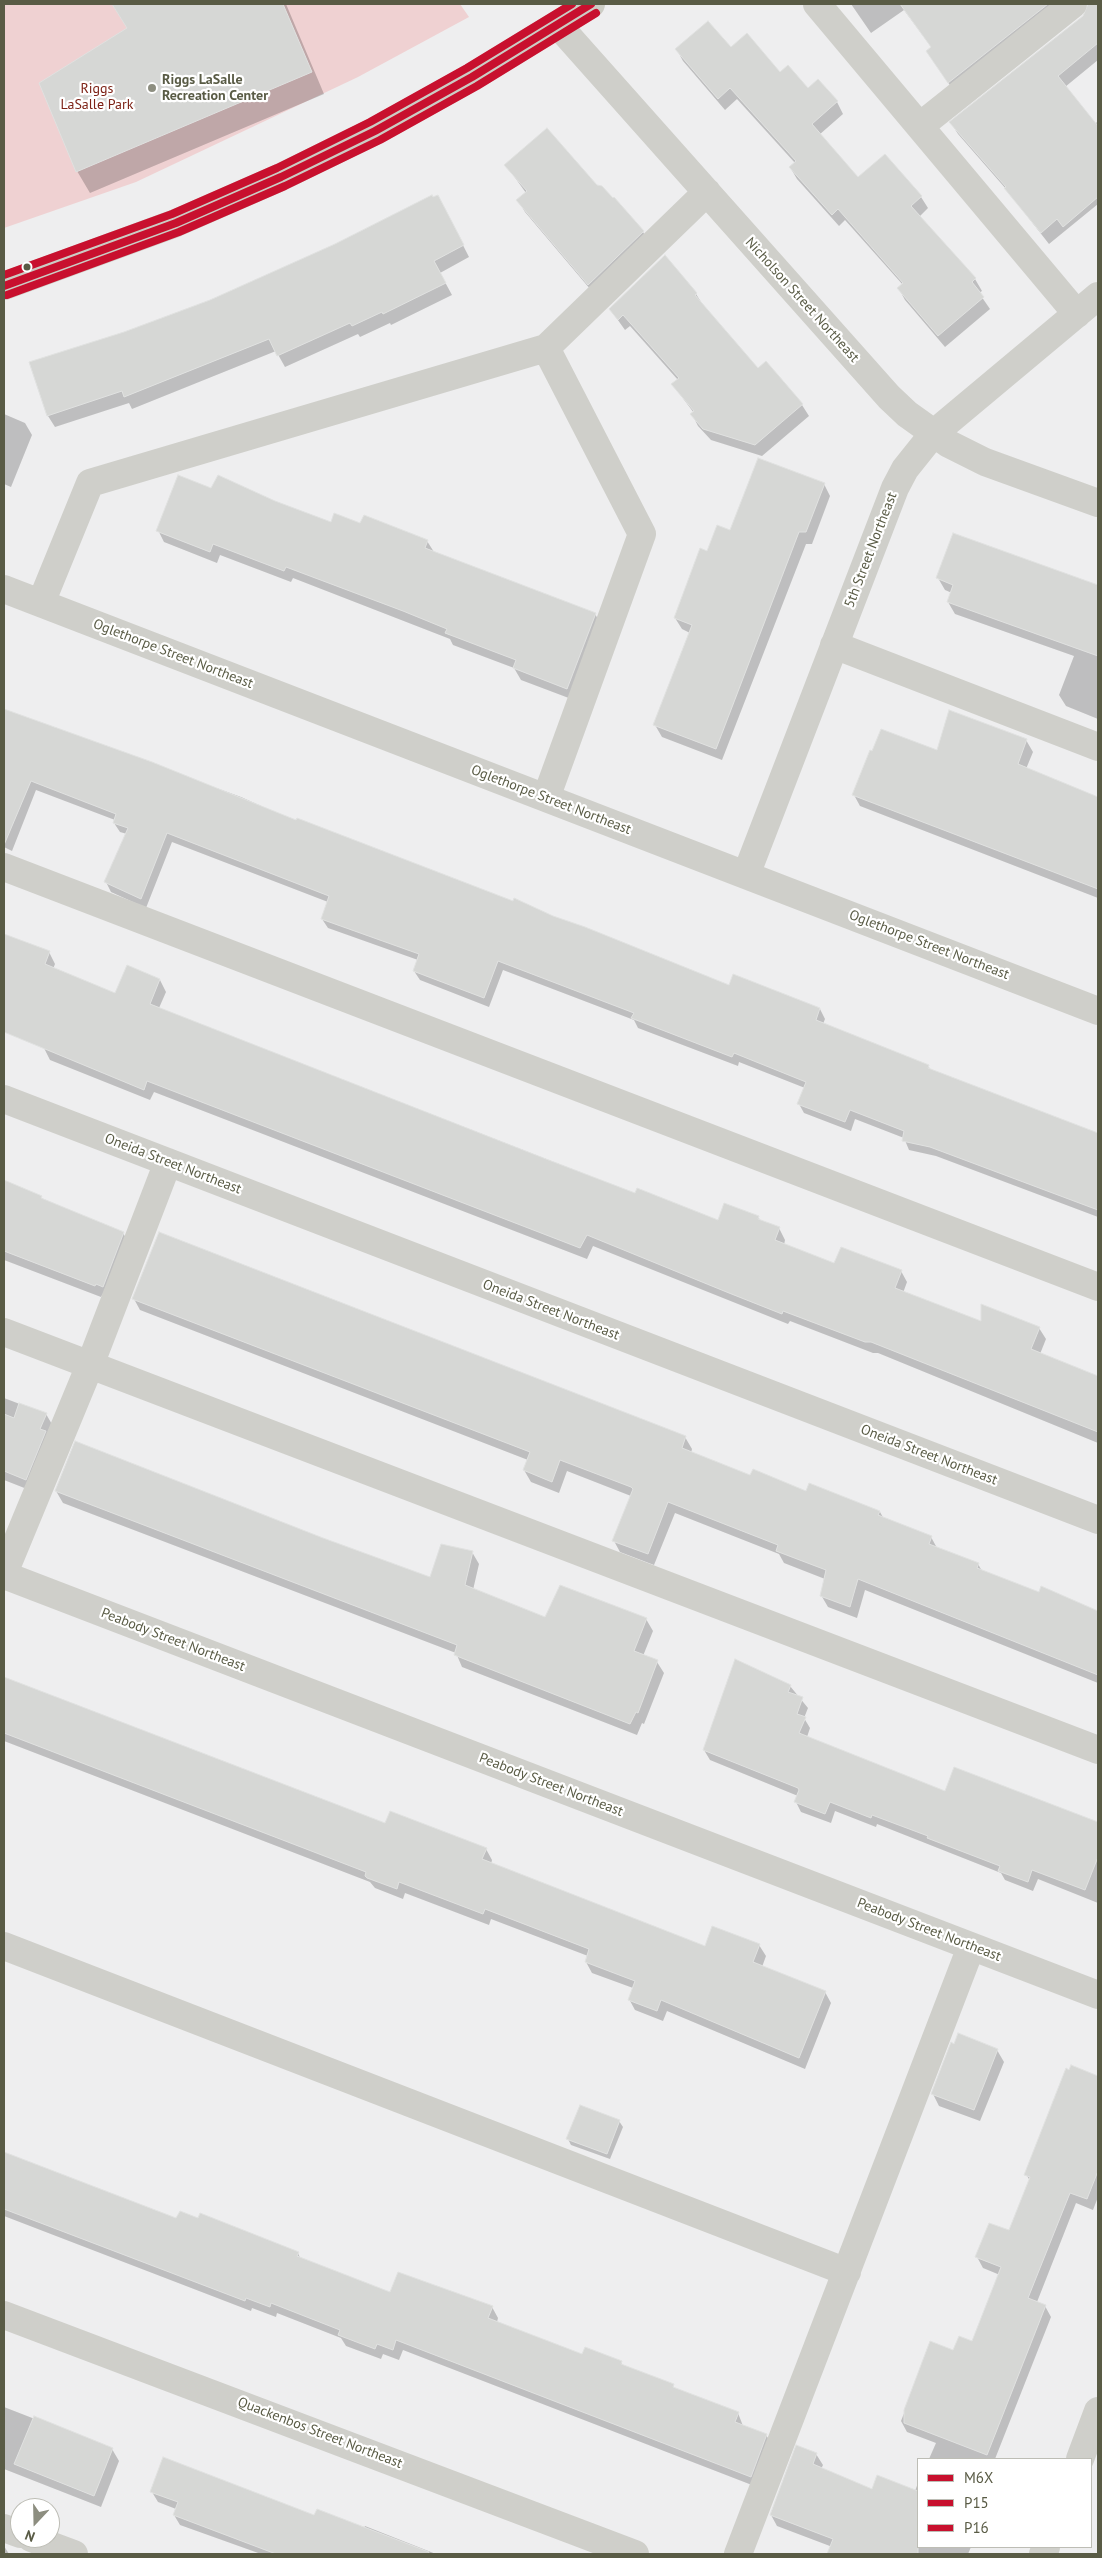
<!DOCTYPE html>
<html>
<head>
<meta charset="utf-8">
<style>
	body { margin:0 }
	#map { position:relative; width:1102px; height:2558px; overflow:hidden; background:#eeeeef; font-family:"PT Sans",sans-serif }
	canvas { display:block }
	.frame { position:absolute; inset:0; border:5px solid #595b45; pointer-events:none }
	.legend { position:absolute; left:917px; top:2458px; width:175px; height:90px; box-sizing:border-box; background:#fff; border:1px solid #bdbdb5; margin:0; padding:6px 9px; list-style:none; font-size:15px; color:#595b45 }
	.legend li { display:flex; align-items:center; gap:10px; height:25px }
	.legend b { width:25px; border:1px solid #bdbdb5 }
	.north { position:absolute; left:10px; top:2498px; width:50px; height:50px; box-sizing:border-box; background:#fff; border:1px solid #bdbdb5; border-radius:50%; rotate:201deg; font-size:14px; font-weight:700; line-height:20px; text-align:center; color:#595b45 }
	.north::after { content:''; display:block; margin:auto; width:18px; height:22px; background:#8d8e80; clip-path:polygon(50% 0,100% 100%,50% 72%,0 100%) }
</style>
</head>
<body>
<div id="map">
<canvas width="1102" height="2558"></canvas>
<div class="frame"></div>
<ul class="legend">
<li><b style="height:6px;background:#c8102e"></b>M6X</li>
<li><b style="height:6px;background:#c8102e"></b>P15</li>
<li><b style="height:6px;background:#c8102e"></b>P16</li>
</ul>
<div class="north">N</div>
</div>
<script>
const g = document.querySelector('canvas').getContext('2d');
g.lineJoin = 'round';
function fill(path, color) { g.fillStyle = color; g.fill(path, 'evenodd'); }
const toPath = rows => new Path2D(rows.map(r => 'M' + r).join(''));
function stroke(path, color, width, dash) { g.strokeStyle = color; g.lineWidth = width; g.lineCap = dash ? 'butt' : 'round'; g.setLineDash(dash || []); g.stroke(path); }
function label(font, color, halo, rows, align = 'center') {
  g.font = font + ' "PT Sans",sans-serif'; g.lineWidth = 4.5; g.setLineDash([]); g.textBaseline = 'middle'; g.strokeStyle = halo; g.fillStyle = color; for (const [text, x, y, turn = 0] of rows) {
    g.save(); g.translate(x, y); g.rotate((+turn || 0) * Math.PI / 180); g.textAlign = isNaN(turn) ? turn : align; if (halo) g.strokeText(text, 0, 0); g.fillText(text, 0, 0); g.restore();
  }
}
fill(toPath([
	[4,4,460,4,469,17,358,77,136,182,4,228]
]), '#efd1d2');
fill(toPath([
	[112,4,286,4,324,94,90,193,77,171,128,29],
	[851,4,1069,4,956,94,927,52,932,48,904,10,871,33],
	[1090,4,1098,12,1098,60,1065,87,1095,124,1098,121,1098,204,1049,244,1006,189,958,134,951,123,1084,17],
	[730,48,808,90,837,102,843,114,819,135,857,179,921,197,928,208,919,217,975,279,982,291,979,293,990,309,945,347,905,300,899,289,903,285,845,220,839,226,797,179,790,167,795,163,737,99,725,110,683,61,677,50],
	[506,165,596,186,612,200,614,199,643,232,650,243,596,296,525,212,518,200,526,193],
	[444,208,469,257,440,273,452,295,391,325,390,323,360,337,358,334,285,367,276,351,132,409,129,403,55,427,48,416,31,363,124,333,211,302],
	[696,294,703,305,758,370,802,405,809,416,762,456,711,440,698,426,692,414,694,413,673,385,678,380,630,326,625,330,610,309],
	[4,414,25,423,32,435,11,487,4,484],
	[824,484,830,496,812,544,806,544,722,760,662,737,655,725,690,633,682,629,675,618,708,553,731,532],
	[212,490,274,502,331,524,361,525,427,541,434,552,595,614,602,626,574,700,521,680,514,668,453,645,450,639,293,578,291,582,220,555,217,563,164,542,158,530],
	[954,535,1098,587,1098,719,1066,706,1059,695,1074,656,955,614,948,602,952,593,945,590,938,578],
	[4,710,241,797,297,822,730,986,820,1009,825,1019,823,1024,928,1066,931,1070,1098,1135,1098,1217,936,1156,909,1150,904,1138,855,1119,851,1131,804,1113,799,1104,805,1088,739,1062,738,1066,638,1028,634,1020,503,970,489,1007,420,980,414,971,418,960,328,928,322,919,328,902,172,842,146,908,111,892,106,882,127,834,120,832,114,823,115,820,36,790,12,851,4,847],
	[1026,740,1033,752,1026,769,1098,797,1098,898,860,806,854,795,938,751],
	[4,934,49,952,55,964,53,969,116,995,128,966,160,980,166,992,159,1008,636,1194,718,1221,758,1217,761,1221,779,1228,785,1240,784,1245,835,1264,901,1271,907,1282,903,1293,983,1323,1039,1328,1046,1339,1040,1354,1098,1377,1098,1443,878,1353,873,1353,790,1321,788,1324,593,1246,587,1259,154,1092,150,1100,50,1060,44,1048,46,1040,4,1023],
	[4,1182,123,1233,130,1245,101,1297,4,1260],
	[134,1299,685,1437,692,1449,691,1453,751,1476,880,1512,884,1519,931,1537,937,1548,978,1564,982,1571,1040,1593,1042,1587,1098,1612,1098,1683,865,1590,857,1618,828,1607,821,1595,825,1579,784,1563,779,1554,675,1513,654,1565,620,1552,614,1541,631,1496,567,1471,559,1493,531,1482,524,1470,528,1460,140,1310],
	[4,1398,46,1414,53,1426,32,1491,4,1480],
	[76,1443,322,1539,431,1578,472,1552,479,1564,473,1590,545,1618,646,1619,653,1631,643,1656,657,1662,664,1673,644,1724,642,1723,637,1735,462,1667,456,1653,63,1503,56,1491],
	[4,1679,55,1699,56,1697,386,1825,486,1849,492,1860,491,1864,706,1947,759,1945,766,1956,762,1967,825,1992,831,2003,805,2069,667,2011,663,2021,635,2010,629,1999,633,1988,592,1973,586,1962,588,1956,491,1919,489,1925,405,1893,403,1899,375,1888,370,1882,4,1741],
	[790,1686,808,1708,804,1718,810,1728,807,1737,946,1793,955,1768,1098,1824,1098,1903,1038,1879,1033,1891,1005,1880,1001,1873,877,1824,876,1827,835,1811,831,1823,801,1812,796,1802,798,1796,710,1760,704,1750],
	[955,2045,997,2050,1004,2062,980,2121,939,2106,933,2094],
	[1071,2066,1098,2077,1098,2197,1093,2210,1076,2203,1037,2302,1045,2306,1051,2317,995,2459,929,2459,936,2443,907,2432,901,2421,931,2343,954,2352,973,2343,1000,2275,983,2268,977,2257,1010,2232,1030,2181,1026,2174],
	[619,2121,623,2127,610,2159,571,2145,568,2139],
	[4,2153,177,2220,298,2253,301,2260,391,2294,492,2307,498,2318,497,2322,583,2355,621,2362,624,2367,673,2386,675,2389,738,2413,743,2426,766,2435,773,2446,757,2487,403,2350,399,2360,383,2354,381,2359,346,2346,341,2338,277,2313,276,2317,252,2308,251,2311,4,2216],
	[4,2407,112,2449,119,2461,101,2507,4,2469],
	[816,2454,823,2465,821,2469,873,2491,915,2491,918,2483,918,2547,971,2547,968,2554,851,2554,777,2526,771,2515],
	[152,2492,315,2516,364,2528,365,2526,436,2554,261,2554,180,2525,174,2515,176,2509,158,2502],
	[4,2546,9,2554,4,2554]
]), '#0003');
const building = toPath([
	[112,4,283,4,312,72,76,172,39,83,127,28,112,4],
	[900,4,1048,4,948,83,926,51,931,47,900,4],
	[1088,4,1098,4,1098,43,1058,76,1098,126,1098,197,1063,227,1057,219,1041,233,1004,188,1006,187,949,122,1083,16,1088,4],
	[708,21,731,47,747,33,780,72,788,65,808,88,818,79,838,101,812,124,858,177,885,154,922,196,911,206,976,278,972,282,984,297,938,336,897,288,903,283,838,209,832,215,789,167,796,161,730,88,718,99,675,49,708,21],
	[547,128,597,185,602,186,613,198,614,197,644,231,588,285,516,200,527,191,504,165,547,128],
	[432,195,433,197,438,195,464,245,434,261,446,283,383,314,382,312,352,326,350,323,277,356,269,339,124,397,122,391,47,416,29,362,124,332,210,300,335,244,432,195],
	[665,255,697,293,695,295,758,368,766,361,803,404,755,445,703,429,690,414,694,411,671,384,679,378,623,315,618,320,609,309,665,255],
	[758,458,825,483,806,532,799,532,716,749,653,725,692,625,674,618,700,548,707,551,717,525,730,530,758,458],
	[178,475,211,488,218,475,275,501,331,522,334,513,360,523,364,515,428,540,425,548,596,613,567,689,513,668,516,660,445,633,447,629,403,611,286,567,284,571,213,544,210,552,156,531,178,475],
	[953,533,1098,585,1098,656,947,602,953,585,936,578,953,533],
	[4,709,152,762,296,820,297,818,513,901,514,898,553,916,585,927,729,985,733,974,820,1008,816,1020,929,1065,928,1068,1098,1133,1098,1210,930,1147,902,1141,904,1131,850,1110,845,1122,797,1104,806,1082,734,1053,732,1057,631,1018,634,1013,498,961,484,998,413,971,419,954,321,919,329,896,167,833,141,899,104,882,128,828,113,823,116,814,31,781,4,845,4,709],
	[949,710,1027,739,1018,764,1098,797,1098,889,852,795,870,750,872,751,881,729,937,750,949,710],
	[4,934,50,951,45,964,115,993,127,965,160,979,150,1004,546,1159,635,1193,637,1188,718,1220,724,1203,759,1216,758,1219,780,1227,775,1240,834,1263,841,1247,902,1270,895,1288,981,1321,981,1304,1040,1327,1031,1349,1098,1376,1098,1432,871,1342,865,1342,783,1311,782,1314,729,1293,587,1235,580,1248,147,1081,144,1090,4,1032,4,934],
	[4,1180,42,1196,41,1198,124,1232,103,1287,96,1284,95,1286,4,1251,4,1180],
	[159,1232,686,1436,682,1448,750,1475,753,1469,806,1491,809,1483,880,1511,878,1515,932,1536,929,1544,979,1563,977,1568,1039,1592,1041,1586,1098,1611,1098,1675,858,1579,850,1607,820,1596,826,1570,776,1551,778,1545,668,1502,648,1554,612,1541,633,1489,631,1487,560,1460,552,1482,523,1470,530,1452,132,1299,159,1232],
	[19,1403,47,1413,40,1429,46,1431,26,1480,4,1471,4,1414,14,1418,19,1403],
	[75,1441,323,1538,430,1577,441,1544,473,1551,465,1585,545,1617,560,1585,647,1618,634,1651,658,1660,638,1713,636,1712,630,1724,454,1655,457,1645,55,1491,75,1441],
	[735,1659,791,1685,788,1692,803,1697,797,1714,806,1717,799,1733,945,1791,954,1767,1098,1822,1098,1857,1085,1890,1032,1870,1028,1882,998,1871,1000,1866,927,1838,928,1836,872,1815,871,1818,830,1802,825,1814,794,1802,799,1790,798,1788,703,1750,735,1659],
	[4,1677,385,1823,390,1811,487,1848,482,1859,705,1946,712,1926,760,1944,753,1962,826,1991,799,2058,661,2000,657,2011,628,2000,635,1981,585,1962,589,1949,485,1909,483,1914,399,1882,397,1889,367,1878,365,1876,366,1872,4,1733,4,1677],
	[958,2033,998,2049,974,2110,931,2094,951,2042,954,2044,958,2033],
	[1071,2065,1098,2076,1098,2171,1087,2199,1070,2193,1028,2298,1046,2305,987,2455,904,2423,904,2410,930,2341,953,2350,959,2336,972,2341,1001,2267,975,2257,989,2223,1009,2230,1030,2177,1024,2175,1066,2068,1069,2070,1071,2065],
	[580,2105,620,2120,607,2154,566,2139,580,2105],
	[4,2152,176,2218,180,2211,198,2218,200,2213,299,2252,297,2256,390,2292,398,2272,493,2306,488,2318,582,2354,585,2347,622,2361,621,2364,674,2384,673,2387,739,2412,735,2422,767,2434,751,2477,396,2340,393,2350,377,2344,375,2349,338,2335,340,2330,271,2303,270,2307,246,2298,245,2301,4,2209,4,2152],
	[34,2416,113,2448,94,2496,14,2464,34,2416],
	[796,2445,817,2453,813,2464,872,2489,877,2475,918,2491,918,2554,827,2554,833,2539,770,2515,796,2445],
	[163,2457,314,2515,317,2509,429,2552,428,2554,276,2554,173,2515,178,2502,150,2492,163,2457]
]);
fill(building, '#d6d7d5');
stroke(building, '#e0e1e0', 1);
stroke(toPath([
	[817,4,1077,314],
	[558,25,889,397,907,414,949,444,985,462,1098,503],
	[920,126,1073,4],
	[546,348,642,534,546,798],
	[4,589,1098,1011],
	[41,603,90,483,546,348,707,192],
	[834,645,1098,747],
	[4,867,1098,1287],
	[746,875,895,488,905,469,933,434,1098,296],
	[4,1099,1098,1520],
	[4,1332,1098,1750],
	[4,1573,90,1365,168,1162],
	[4,1575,1098,1995],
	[4,1946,847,2272],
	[4,2315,635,2554],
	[1080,2459,1098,2411],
	[4,2528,20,2534],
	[31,2538,74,2554],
	[738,2554,971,1947],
	[1043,2554,1046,2547]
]), '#cfcfca', 28);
stroke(toPath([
	[4,286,176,223,281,177,375,131,472,77,591,4]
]), '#cccdc5', 28);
stroke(toPath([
	[4,286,176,223,281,177,375,131,472,77,591,4]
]), '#c8102e', 8);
stroke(toPath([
	[7,295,179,232,285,186,380,140,477,86,596,13]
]), '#c8102e', 8);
stroke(toPath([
	[4,275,172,214,277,168,370,122,467,68,572,4]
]), '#c8102e', 8);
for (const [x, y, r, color] of [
	[152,88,5,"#8d8e80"],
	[27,267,4.5,"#595b45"]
]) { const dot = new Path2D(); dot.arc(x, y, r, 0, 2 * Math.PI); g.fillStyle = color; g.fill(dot); stroke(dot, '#fff', 2); }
label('bold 14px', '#595b45', '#fff', [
	["Riggs LaSalle",162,80],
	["Recreation Center",162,96]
], 'left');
label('14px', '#7d2115', '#fff', [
	["Riggs",97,89],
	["LaSalle Park",97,105]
]);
label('14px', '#595b45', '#fff', [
	["Nicholson Street Northeast",802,300,48],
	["5th Street Northeast",871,550,-69],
	["Oglethorpe Street Northeast",173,654,21],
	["Oglethorpe Street Northeast",551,800,21],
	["Oglethorpe Street Northeast",929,945,21],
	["Oneida Street Northeast",173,1164,21],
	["Oneida Street Northeast",551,1310,21],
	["Oneida Street Northeast",929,1455,21],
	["Peabody Street Northeast",173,1640,21],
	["Peabody Street Northeast",551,1785,21],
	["Peabody Street Northeast",929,1930,21],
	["Quackenbos Street Northeast",320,2433,21]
]);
</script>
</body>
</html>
